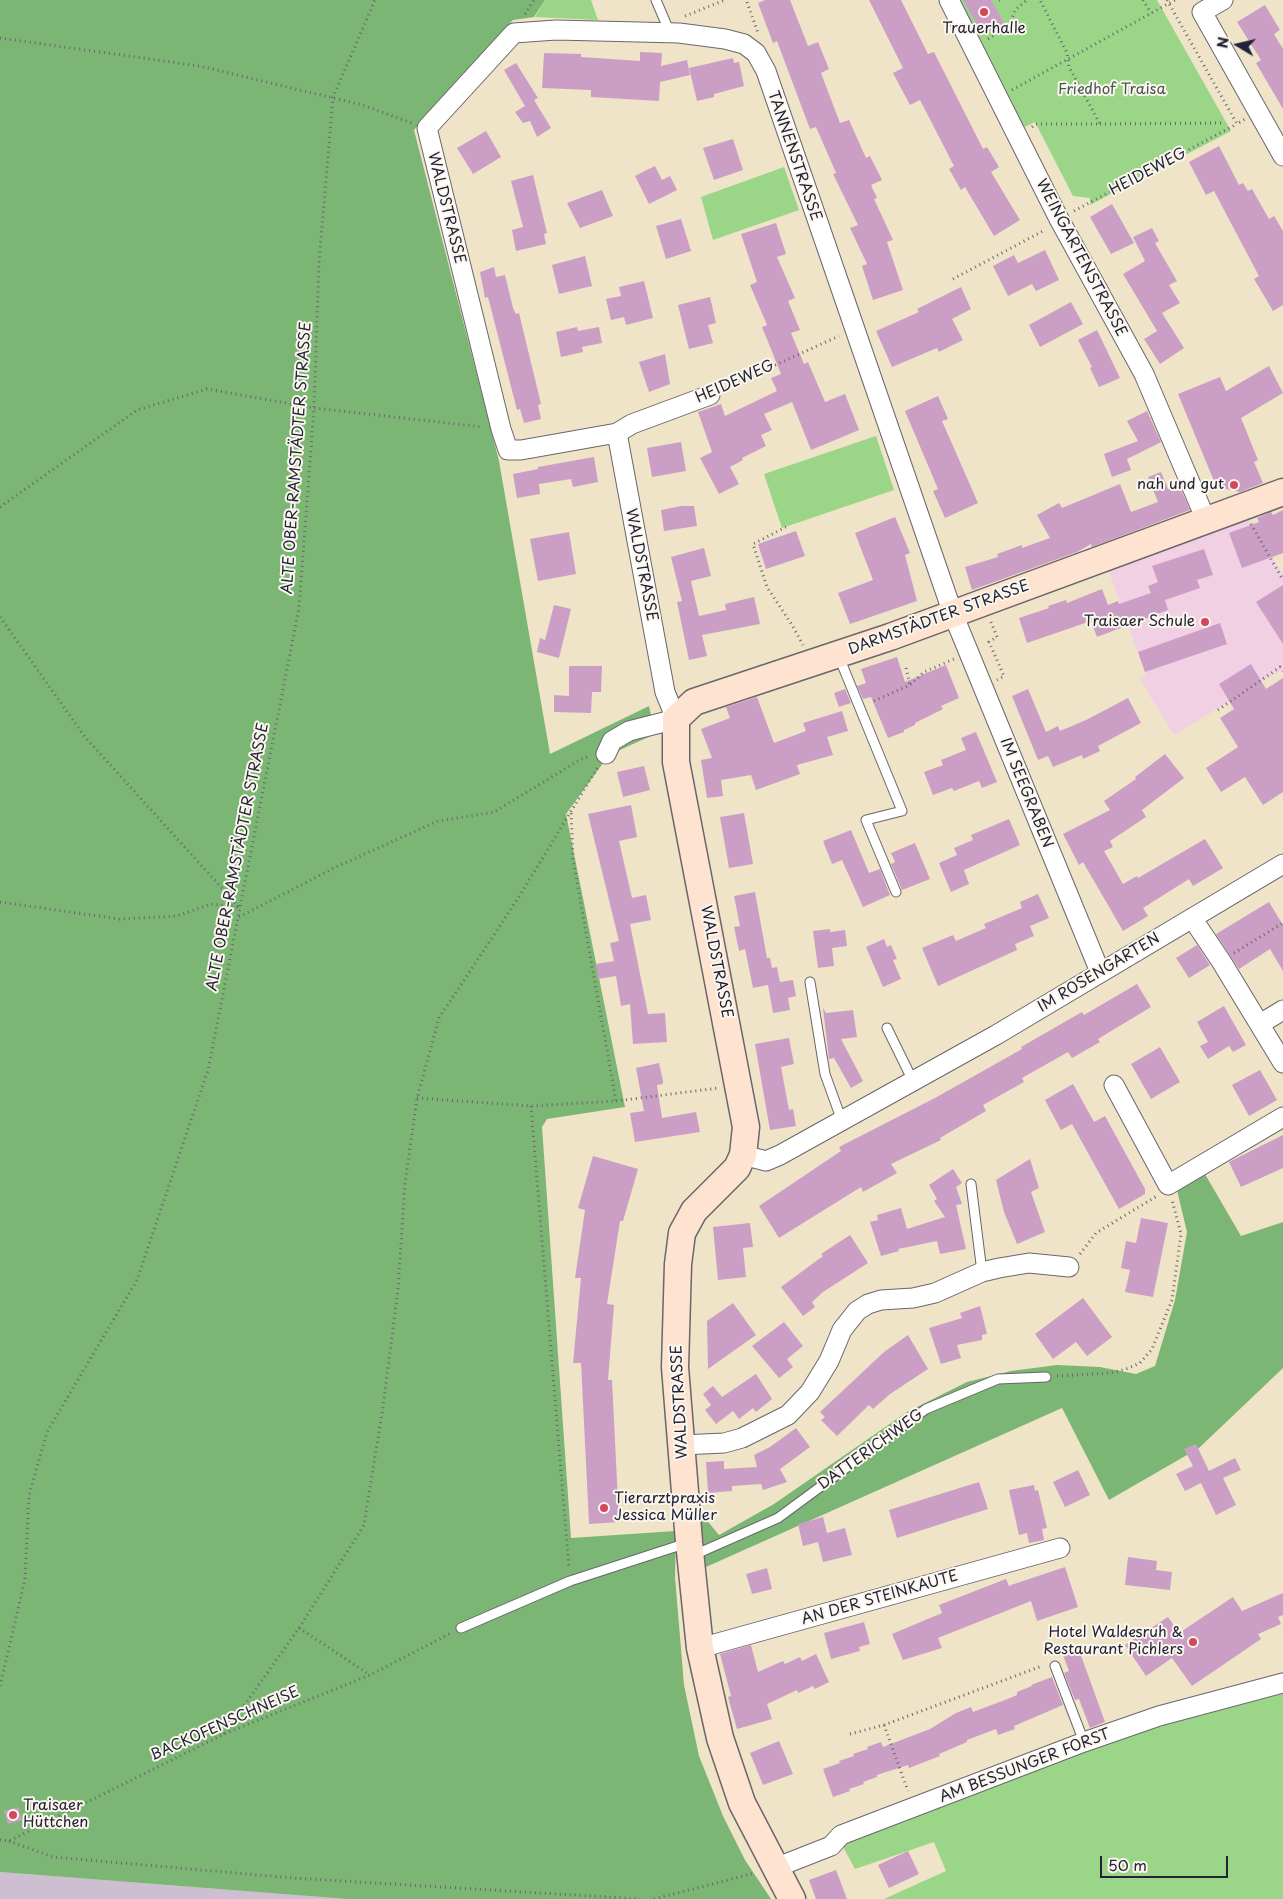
<!DOCTYPE html>
<html>
<head>
<meta charset="utf-8">
<style>
	body { margin:0 }
	#map { position:relative; width:1283px; height:1899px; overflow:hidden; background:#efe4c7; font-family:"Playpen Sans",sans-serif }
	canvas { display:block }
	.north { position:absolute; left:1213px; top:20px; width:50px; height:50px; -webkit-text-stroke:4px #fbf7ec; paint-order:stroke; rotate:279deg; font-size:14px; font-weight:700; line-height:20px; text-align:center; color:#22223b }
	.north::after { content:''; display:block; margin:auto; width:18px; height:22px; background:#22223b; clip-path:polygon(50% 0,100% 100%,50% 72%,0 100%) }
	.scale { position:absolute; left:1100px; top:1856px; width:128px; height:22px; box-sizing:border-box; border:2px solid #22223b; border-top:0; padding-left:6px; font-size:15px; line-height:18px; white-space:nowrap; color:#22223b; -webkit-text-stroke:4px #fbf7ec; paint-order:stroke }
</style>
</head>
<body>
<div id="map">
<canvas width="1283" height="1899"></canvas>
<div class="north">N</div>
<div class="scale">50 m</div>
</div>
<script>
const g = document.querySelector('canvas').getContext('2d');
g.lineJoin = 'round';
function fill(path, color) { g.fillStyle = color; g.fill(path, 'evenodd'); }
const toPath = rows => new Path2D(rows.map(r => 'M' + r).join(''));
function stroke(path, color, width, dash) { g.strokeStyle = color; g.lineWidth = width; g.lineCap = dash ? 'butt' : 'round'; g.setLineDash(dash || []); g.stroke(path); }
function label(font, color, halo, rows, align = 'center') {
  g.font = font + ' "Playpen Sans",sans-serif'; g.lineWidth = 4; g.setLineDash([]); g.textBaseline = 'middle'; g.strokeStyle = halo; g.fillStyle = color; for (const [text, x, y, turn = 0] of rows) {
    g.save(); g.translate(x, y); g.rotate((+turn || 0) * Math.PI / 180); g.textAlign = isNaN(turn) ? turn : align; if (halo) g.strokeText(text, 0, 0); g.fillText(text, 0, 0); g.restore();
  }
}
fill(toPath([
	[1248,518,1283,575,1283,669,1174,735,1139,678,1146,676,1108,569]
]), '#f1d0e3');
fill(toPath([
	[0,1872,347,1899,0,1899]
]), '#cebed1');
fill(toPath([
	[545,0,591,0,598,20,535,17],
	[956,0,1157,0,1231,131,1090,205,1090,198,1073,196,1035,122,1021,129],
	[784,167,799,210,713,240,701,197],
	[876,436,894,490,782,528,764,474],
	[1283,1672,1283,1899,884,1899,946,1871,934,1842,855,1869,841,1843,1119,1738]
]), '#9ad588');
fill(toPath([
	[0,0,545,0,534,17,513,20,414,130,499,461,550,754,649,706,655,734,609,755,566,814,625,1107,547,1119,542,1127,571,1538,676,1531,675,1577,684,1685,699,1756,723,1816,745,1860,771,1899,347,1899,0,1872],
	[1202,1169,1241,1236,1283,1222,1283,1368,1199,1448,1109,1500,1062,1408,706,1567,700,1512,719,1535,774,1504,907,1412,967,1382,1011,1371,1057,1365,1100,1367,1136,1374,1155,1366,1175,1300,1187,1232,1176,1186]
]), '#7bb674');
fill(toPath([
	[765,0,790,0,808,46,818,42,829,69,821,73,840,123,849,120,866,158,870,156,882,180,871,185,877,198,874,199,893,240,887,242,903,290,873,300,862,266,867,264,850,228,858,225,833,174,836,173,816,127,810,129,777,41,773,43,758,3],
	[869,0,901,0,928,54,934,52,983,149,987,147,999,167,991,172,1020,220,994,236,965,187,961,190,949,169,954,166,920,100,910,105,893,73,903,68],
	[963,0,991,0,1004,23,983,35],
	[1265,5,1280,30,1274,34,1283,49,1283,109,1256,63,1261,60,1237,22],
	[640,52,662,53,661,66,687,60,690,75,660,82,659,101,591,97,591,90,542,88,544,53,581,54,581,57,640,61],
	[733,58,734,63,739,62,744,86,714,94,714,97,697,101,689,68],
	[516,63,538,98,534,100,551,128,537,137,530,121,523,123,515,112,525,106,504,70],
	[486,131,501,157,473,174,457,148],
	[733,139,743,170,714,180,703,148],
	[1219,146,1239,185,1243,183,1248,191,1252,189,1269,219,1274,216,1283,231,1283,305,1273,311,1254,279,1259,276,1214,191,1206,195,1189,162],
	[655,166,662,180,670,176,677,190,649,204,635,176],
	[533,175,547,233,544,234,546,244,516,251,512,230,523,227,511,181],
	[602,190,613,216,580,228,567,203],
	[1112,204,1134,243,1111,254,1090,217],
	[681,219,691,251,666,259,656,226],
	[776,223,786,254,777,257,795,298,788,301,800,330,791,333,804,364,808,362,825,402,845,394,859,430,811,450,792,402,764,414,772,430,761,435,766,446,742,458,743,460,730,467,739,484,719,494,700,458,712,452,698,412,721,404,725,416,777,391,771,378,781,374,762,327,767,325,750,285,757,282,741,234],
	[1152,228,1159,241,1155,243,1177,281,1169,285,1180,303,1162,313,1184,348,1160,364,1144,339,1157,331,1123,274,1145,261,1133,237],
	[1045,250,1059,280,1036,291,1032,284,1008,296,993,266,1014,255,1018,263],
	[585,256,592,286,559,294,552,265],
	[494,267,496,277,505,275,513,308,516,314,519,313,541,404,538,405,541,419,524,423,520,409,517,410,488,297,485,298,480,272],
	[644,281,653,318,626,325,624,317,611,320,606,299,621,296,619,287],
	[961,287,971,309,952,319,963,340,939,352,937,348,892,367,876,331,919,312,917,309],
	[710,297,716,323,708,325,713,343,689,349,678,305],
	[1071,302,1083,324,1040,347,1029,325],
	[577,327,578,331,599,327,602,343,582,347,583,352,561,357,556,332],
	[1097,330,1120,378,1099,387,1090,368,1092,367,1078,340],
	[665,354,670,384,649,392,639,362],
	[1269,366,1283,393,1241,418,1258,460,1254,462,1263,483,1240,492,1213,486,1214,481,1178,394,1220,377,1226,391],
	[938,396,948,419,942,421,978,503,945,518,933,491,938,489,905,411],
	[1147,411,1161,442,1127,459,1131,470,1112,477,1104,454,1138,441,1127,421],
	[681,442,686,471,652,477,647,448],
	[594,457,598,482,573,487,571,479,539,484,540,494,517,498,513,474,538,469,538,467],
	[1161,472,1168,489,1179,485,1190,510,1092,547,1091,544,1077,552,972,590,965,567,998,557,997,554,1022,545,1022,548,1050,538,1037,515,1059,503,1062,508,1120,484,1131,512,1158,502,1148,477],
	[681,506,694,506,697,526,664,531,661,510],
	[1283,510,1283,553,1242,568,1229,533,1259,522,1257,518,1271,512,1273,515],
	[895,517,910,553,905,555,917,601,850,624,838,593,873,580,855,533],
	[796,531,805,556,766,569,758,544],
	[569,532,576,574,538,581,530,539],
	[704,548,711,576,691,581,699,616,726,610,725,604,754,597,760,624,702,635,707,656,689,660,677,602,682,601,671,557],
	[1204,549,1213,575,1197,580,1200,588,1165,600,1168,610,1097,637,1091,621,1027,643,1019,618,1049,608,1048,606,1066,600,1067,603,1102,589,1108,605,1118,601,1119,604,1151,593,1148,586,1158,582,1152,566],
	[1283,585,1283,644,1256,602],
	[554,605,571,609,559,658,537,652,540,638,545,640],
	[1220,623,1227,644,1145,672,1138,652],
	[897,657,905,682,946,665,959,698,941,706,943,709,915,723,915,725,904,730,904,732,888,738,871,697,863,699,857,686,866,683,861,669],
	[1251,664,1266,689,1283,678,1283,792,1263,805,1245,777,1221,792,1206,768,1238,747,1220,718,1234,709,1219,684],
	[569,666,602,666,601,692,592,692,591,713,554,712,554,695,569,696],
	[845,689,851,703,839,707,834,693],
	[1028,689,1046,732,1058,726,1060,731,1086,720,1128,698,1141,723,1098,746,1100,751,1083,759,1082,755,1053,767,1048,756,1038,760,1012,696],
	[757,697,774,743,806,731,803,723,842,711,848,731,827,737,833,755,797,765,800,774,756,790,751,775,721,780,723,796,707,798,701,760,712,758,701,729,730,718,726,707],
	[976,732,997,782,982,788,979,781,954,791,952,788,933,795,924,772,943,765,941,760,966,750,961,738],
	[1165,754,1184,778,1142,810,1146,817,1110,841,1113,847,1104,851,1123,884,1137,876,1138,878,1205,839,1223,868,1193,886,1189,879,1143,908,1148,916,1123,931,1083,862,1079,865,1063,834,1110,810,1104,801,1136,779,1135,777],
	[644,766,650,790,623,797,617,772],
	[631,805,637,837,619,841,632,898,646,895,651,920,630,924,648,1014,665,1013,667,1042,633,1044,630,1004,621,1006,616,976,598,979,596,964,614,961,610,943,619,941,588,814],
	[744,813,753,864,729,868,720,817],
	[1009,819,1020,845,964,870,969,884,951,892,939,863,957,855,954,848,973,840,971,835],
	[851,830,869,873,880,869,890,895,863,907,842,860,832,864,823,841],
	[915,843,930,879,902,890,891,864,895,862,891,853],
	[755,892,767,958,770,958,772,968,777,967,780,982,793,980,796,996,788,998,790,1010,773,1013,768,985,753,988,745,949,739,951,734,927,740,926,734,896],
	[1038,894,1049,918,1030,926,1034,936,1015,944,1017,950,938,986,922,948,953,935,956,941,986,928,984,924,1022,908,1020,902],
	[1269,902,1283,925,1283,971,1270,949,1239,969,1216,934],
	[830,929,830,932,845,930,847,946,832,948,834,966,818,968,813,931],
	[884,939,887,947,891,945,897,959,893,960,901,979,883,987,866,947],
	[1197,945,1210,965,1189,978,1176,958],
	[1137,984,1151,1007,1098,1039,1100,1042,1072,1058,1068,1052,1022,1078,1024,1082,983,1105,986,1111,940,1138,941,1140,891,1164,897,1173,863,1192,861,1187,779,1238,759,1206,841,1151,839,1147,935,1098,1022,1049,1021,1047,1082,1012,1084,1015],
	[1224,1006,1246,1045,1233,1052,1229,1046,1208,1059,1200,1046,1208,1042,1197,1022],
	[823,1008,826,1013,853,1010,857,1037,841,1039,863,1081,851,1088,834,1058,829,1059],
	[789,1038,794,1064,781,1067,789,1110,793,1109,796,1126,770,1130,755,1044],
	[1160,1047,1180,1082,1151,1099,1131,1064],
	[659,1063,663,1081,663,1084,657,1085,662,1118,696,1112,700,1132,635,1142,630,1113,644,1111,636,1068],
	[1260,1070,1277,1100,1249,1116,1232,1085],
	[1073,1084,1094,1122,1105,1116,1145,1189,1145,1194,1119,1209,1072,1124,1061,1130,1045,1100],
	[1283,1135,1283,1168,1241,1187,1229,1162],
	[593,1156,638,1169,623,1221,620,1221,607,1304,614,1305,608,1380,612,1380,619,1522,589,1524,581,1363,573,1363,581,1278,575,1278,585,1210,578,1208],
	[1030,1159,1039,1188,1031,1192,1045,1232,1017,1244,1004,1212,996,1180],
	[953,1169,962,1183,956,1187,962,1204,956,1205,966,1249,940,1254,937,1241,898,1249,899,1251,881,1256,870,1222,878,1220,877,1215,901,1208,907,1229,945,1217,934,1201,937,1199,929,1185],
	[1141,1218,1168,1223,1153,1297,1125,1292,1130,1270,1121,1268,1126,1241,1136,1243],
	[750,1223,753,1247,743,1248,746,1277,718,1280,713,1227],
	[850,1235,868,1263,823,1292,812,1302,815,1307,803,1316,781,1287,823,1256,821,1254],
	[1083,1298,1112,1337,1087,1356,1076,1342,1053,1359,1035,1334],
	[733,1303,756,1335,708,1369,707,1321],
	[980,1306,987,1334,982,1335,982,1340,957,1345,961,1358,941,1364,929,1328,962,1318,960,1313],
	[784,1322,803,1346,787,1359,793,1367,779,1378,752,1346],
	[908,1335,928,1369,890,1394,873,1409,869,1405,837,1436,821,1420,825,1417,820,1412,884,1352],
	[756,1374,772,1399,756,1412,753,1408,739,1419,733,1411,716,1424,705,1410,711,1405,703,1394,713,1386,722,1397],
	[796,1428,810,1447,780,1469,787,1482,763,1490,761,1484,732,1486,732,1491,708,1493,706,1462,724,1461,724,1469,757,1467,754,1455,770,1447],
	[1196,1444,1209,1471,1235,1458,1241,1470,1223,1478,1236,1505,1216,1515,1201,1483,1185,1491,1176,1474,1193,1466,1184,1449],
	[1078,1470,1090,1495,1065,1507,1053,1482],
	[979,1482,988,1509,897,1538,889,1510],
	[1034,1485,1035,1491,1038,1490,1047,1528,1042,1529,1044,1540,1029,1543,1027,1533,1019,1535,1009,1490],
	[823,1517,827,1533,845,1528,852,1555,823,1562,818,1542,803,1546,798,1524],
	[1128,1557,1157,1561,1156,1570,1172,1572,1170,1590,1125,1585],
	[1065,1567,1078,1607,1037,1621,1031,1601,938,1638,942,1648,903,1660,892,1634,942,1613,939,1605,1006,1579,1009,1586,1011,1585],
	[767,1568,772,1589,752,1594,746,1574],
	[1283,1593,1283,1615,1278,1617,1281,1624,1258,1634,1261,1639,1192,1686,1172,1658,1146,1676,1125,1645,1168,1617,1179,1633,1233,1597,1242,1611],
	[864,1622,870,1644,859,1647,860,1651,831,1659,824,1633],
	[751,1645,758,1672,783,1661,785,1664,800,1657,802,1661,816,1654,829,1682,815,1689,813,1686,798,1693,797,1690,767,1704,772,1719,737,1729,728,1697,731,1696,720,1654],
	[1079,1650,1105,1722,1090,1728,1079,1699,1075,1700,1064,1673,1069,1671,1063,1655],
	[1052,1677,1063,1705,1014,1726,1015,1729,998,1735,996,1729,967,1740,967,1742,939,1754,940,1756,909,1768,908,1765,877,1775,877,1777,863,1782,864,1784,849,1789,850,1791,833,1797,823,1769,840,1763,839,1761,854,1756,853,1754,868,1749,867,1747,881,1742,883,1747,930,1729,956,1713,971,1707,973,1712,1005,1700,1017,1695,1017,1692,1032,1686,1031,1685],
	[779,1741,793,1774,763,1785,750,1753],
	[18,1807,22,1820,8,1824,4,1811],
	[908,1851,919,1874,889,1888,878,1865],
	[836,1870,847,1899,816,1899,809,1880]
]), '#cb9fc5');
const lane = toPath([
	[656,0,670,33],
	[839,657,902,811,866,820,896,892],
	[810,982,825,1074,842,1121],
	[887,1028,913,1081],
	[971,1184,982,1272],
	[694,1555,778,1518,926,1409,998,1379,1046,1377],
	[461,1628,570,1581,687,1543],
	[1055,1666,1084,1742]
]);
const street = toPath([
	[949,0,1059,219,1144,374,1206,520],
	[1223,0,1202,12,1283,156],
	[617,433,632,424,710,395],
	[606,754,612,741,629,731,676,719,665,692,617,433,521,450,508,450,501,429,427,128,514,33,556,30,679,33,725,39,744,44,756,53,766,71,953,614,1100,972],
	[1192,918,1221,961,1283,1063],
	[1260,1024,1283,1010],
	[1114,1085,1168,1185,1283,1117],
	[743,1155,766,1161,780,1155,996,1035,1283,864],
	[682,1445,724,1443,742,1438,788,1415,810,1392,829,1361,842,1330,857,1311,868,1304,881,1300,913,1298,935,1293,982,1272,999,1268,1029,1263,1069,1267],
	[700,1648,1060,1548],
	[775,1868,831,1846,841,1835,1084,1742,1159,1716,1283,1683]
]);
const secondary = toPath([
	[792,1899,742,1803,720,1738,700,1648,689,1542,675,1367,678,1264,682,1233,694,1211,737,1168,743,1155,746,1127,676,762,676,719,694,702,890,637,1283,492]
]);
stroke(lane, '#6a666c', 11);
stroke(street, '#6a666c', 21);
stroke(secondary, '#6a666c', 29);
stroke(toPath([
	[999,0,1002,0],
	[1143,0,1151,13],
	[1167,0,1237,124,1245,119],
	[747,2,758,33],
	[525,14,534,0],
	[685,16,725,0],
	[0,38,200,66,362,105,412,123],
	[988,39,1009,27,1015,10,1027,0],
	[1012,90,1175,0],
	[1100,124,1223,123],
	[1032,127,1036,124,1100,124,1069,67,1067,53,1040,0],
	[1074,211,1237,124],
	[953,279,1045,230],
	[725,388,839,336],
	[0,507,137,410,207,389,314,408,483,427],
	[1251,524,1283,580],
	[786,527,753,544,767,587,792,625,803,645],
	[0,617,85,737,239,907],
	[991,622,997,637,989,642,1004,676,997,680],
	[906,668,910,685],
	[874,701,910,685,924,672,954,659],
	[1218,710,1280,667,1283,671],
	[0,902,119,919,177,916,211,904,239,907],
	[239,917,336,867,438,821,494,812,583,758,591,757],
	[1234,953,1283,923],
	[417,1098,531,1106,616,1101,573,859,571,811],
	[616,1101,719,1088],
	[531,1106,569,1569],
	[1080,1254,1096,1233,1157,1196],
	[1057,1376,1110,1373,1126,1369,1140,1363,1152,1349,1172,1300,1181,1234,1172,1200],
	[299,1628,370,1675],
	[0,1686,25,1579,29,1495,47,1432,137,1280,208,1070,299,608,314,408,319,262,333,97,375,0],
	[884,1725,908,1791],
	[224,1734,299,1628,364,1525,383,1407,398,1289,405,1183,417,1098,439,1018,517,900,598,767],
	[850,1734,884,1725,1042,1666],
	[0,1840,9,1841,224,1734,370,1675,451,1633],
	[9,1841,53,1857,293,1878,640,1899],
	[654,1899,755,1873]
]), '#6a666c', 3, [1, 4]);
stroke(lane, '#fff', 9);
stroke(street, '#fff', 19);
stroke(secondary, '#fee3d1', 26);
for (const [x, y, r, color] of [
	[984,12,5,"#d1495b"],
	[1234,485,5,"#d1495b"],
	[1205,622,5,"#d1495b"],
	[604,1508,5,"#d1495b"],
	[1193,1642,5,"#d1495b"],
	[13,1815,5,"#d1495b"]
]) { const dot = new Path2D(); dot.arc(x, y, r, 0, 2 * Math.PI); g.fillStyle = color; g.fill(dot); stroke(dot, '#fbf7ec', 2); }
label('15px', '#22223b', '#fbf7ec', [
	["Trauerhalle",984,29,"center"],
	["nah und gut",1224,485],
	["Traisaer Schule",1195,622],
	["Tierarztpraxis",614,1499,"left"],
	["Jessica Müller",614,1516,"left"],
	["Hotel Waldesruh &",1183,1633],
	["Restaurant Pichlers",1183,1650],
	["Traisaer",23,1806,"left"],
	["Hüttchen",23,1823,"left"]
], 'right');
label('15px', '#465852', '#fbf7ec', [
	["Friedhof Traisa",1112,90]
]);
label('15px', '#22223b', '#fbf7ec', [
	["TANNENSTRASSE",794,156,71],
	["HEIDEWEG",1148,172,-28],
	["WALDSTRASSE",446,208,76],
	["WEINGARTENSTRASSE",1081,258,62],
	["HEIDEWEG",735,382,-24],
	["ALTE OBER-RAMSTÄDTER STRASSE",297,458,-86],
	["WALDSTRASSE",641,565,79],
	["DARMSTÄDTER STRASSE",939,618,-20],
	["IM SEEGRABEN",1026,793,68],
	["ALTE OBER-RAMSTÄDTER STRASSE",238,857,-79],
	["WALDSTRASSE",716,962,79],
	["IM ROSENGARTEN",1099,973,-31],
	["WALDSTRASSE",680,1402,-93],
	["DATTERICHWEG",871,1450,-36],
	["AN DER STEINKAUTE",880,1598,-16],
	["BACKOFENSCHNEISE",225,1724,-24],
	["AM BESSUNGER FORST",1025,1766,-21]
]);
</script>
</body>
</html>
